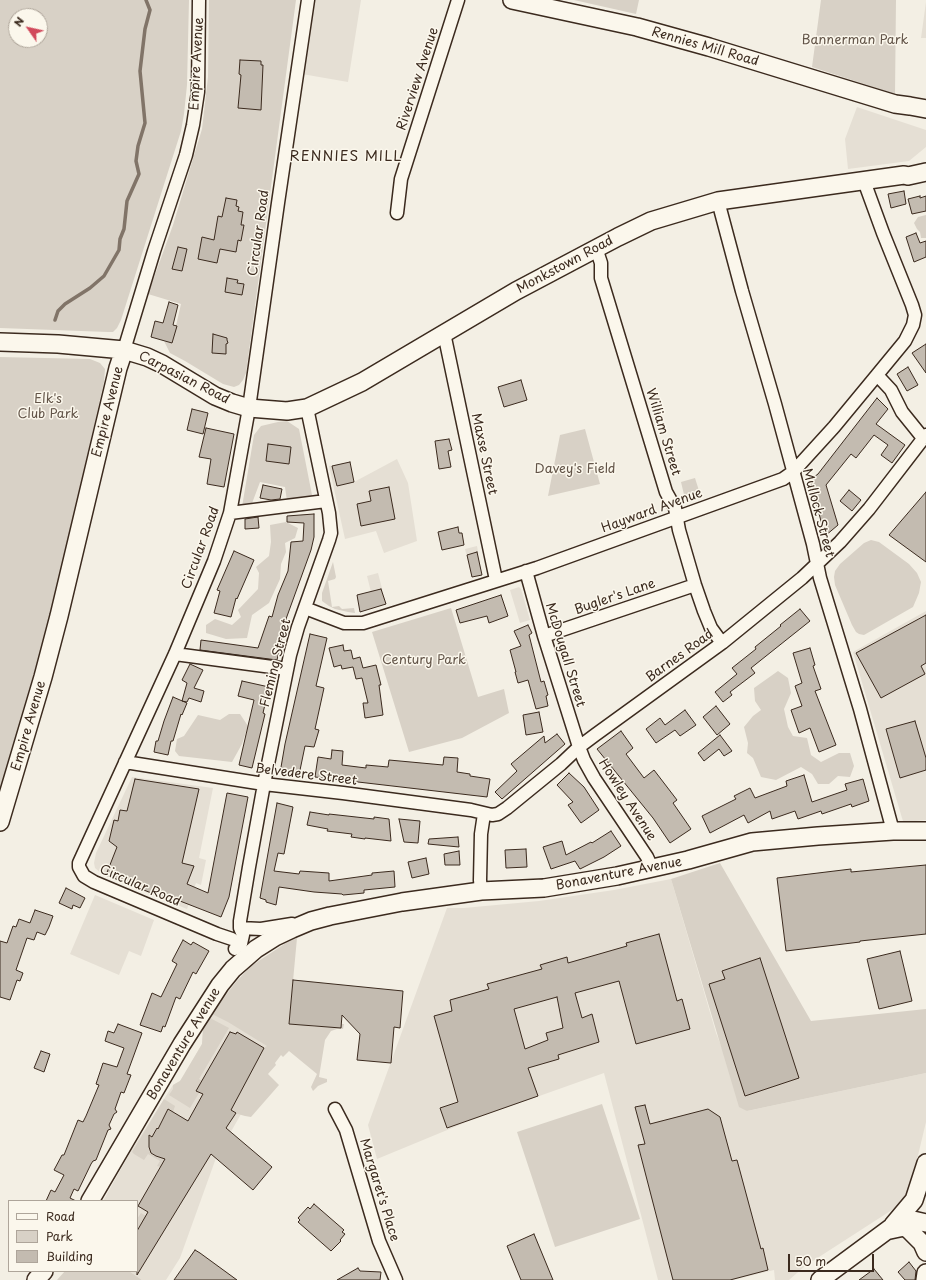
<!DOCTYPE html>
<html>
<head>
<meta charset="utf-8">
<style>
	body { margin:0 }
	#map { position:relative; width:926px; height:1280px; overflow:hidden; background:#f3efe4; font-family:"Playpen Sans",sans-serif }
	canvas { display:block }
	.legend { position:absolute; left:8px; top:1200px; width:130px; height:72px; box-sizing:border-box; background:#fbf7ec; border:1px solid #aea59a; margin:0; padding:5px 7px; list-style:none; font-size:12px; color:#3b2a1e }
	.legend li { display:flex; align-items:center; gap:8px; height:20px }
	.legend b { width:20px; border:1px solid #aea59a }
	.north { position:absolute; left:8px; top:8px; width:40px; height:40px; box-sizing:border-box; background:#fbf7ec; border:1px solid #aea59a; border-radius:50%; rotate:304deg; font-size:11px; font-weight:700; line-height:16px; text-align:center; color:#3b2a1e }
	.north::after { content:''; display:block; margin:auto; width:14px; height:18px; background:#d1495b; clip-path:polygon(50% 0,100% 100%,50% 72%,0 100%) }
	.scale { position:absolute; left:788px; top:1254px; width:86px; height:18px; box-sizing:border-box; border:2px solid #3b2a1e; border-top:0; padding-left:5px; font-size:12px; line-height:14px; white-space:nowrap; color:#3b2a1e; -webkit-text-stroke:3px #fbf7ec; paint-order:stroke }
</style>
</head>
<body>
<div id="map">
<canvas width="926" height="1280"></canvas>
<ul class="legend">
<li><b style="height:5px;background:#fbf7ec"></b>Road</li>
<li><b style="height:11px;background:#d8d1c6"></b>Park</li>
<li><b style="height:11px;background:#c3bbb0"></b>Building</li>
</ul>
<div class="north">N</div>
<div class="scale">50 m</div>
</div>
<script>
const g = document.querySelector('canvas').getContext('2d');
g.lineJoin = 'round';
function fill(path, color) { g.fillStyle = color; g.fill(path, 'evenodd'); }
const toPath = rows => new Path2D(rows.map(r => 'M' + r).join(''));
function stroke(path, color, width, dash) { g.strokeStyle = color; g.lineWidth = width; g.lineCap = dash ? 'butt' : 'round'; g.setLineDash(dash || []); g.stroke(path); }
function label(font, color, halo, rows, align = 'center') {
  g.font = font + ' "Playpen Sans",sans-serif'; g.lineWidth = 3; g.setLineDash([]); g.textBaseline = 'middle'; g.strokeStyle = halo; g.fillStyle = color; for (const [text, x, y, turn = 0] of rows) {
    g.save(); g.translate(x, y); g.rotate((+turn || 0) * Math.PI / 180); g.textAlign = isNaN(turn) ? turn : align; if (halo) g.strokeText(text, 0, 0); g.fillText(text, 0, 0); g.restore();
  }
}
fill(toPath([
	[312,0,361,0,348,82,302,74],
	[926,2,926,38,921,38],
	[857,107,926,130,926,147,909,161,848,169,845,139],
	[397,459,408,483,417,541,384,553,376,531,345,539,329,466,350,462,354,482],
	[477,546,482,575,472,577,465,549],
	[378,573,386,604,360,612,357,595,371,592,367,576],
	[519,587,521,589,530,620,520,623,510,590],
	[926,611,926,820,906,822,903,821,902,818,853,652],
	[132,777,213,788,199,858,206,860,201,885,196,883,187,909,102,874,95,868,94,863,96,853],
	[671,879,716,1033,747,1111,926,1073,926,1122,909,1193,895,1208,805,1266,789,1280,775,1280,774,1270,733,1280,658,1280,604,1073,469,1121,377,1159,368,1125,447,908,464,908,539,901,614,890],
	[95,895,154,920,141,956,129,951,119,975,70,954],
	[254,963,282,1042,216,1158,180,1258,166,1280,142,1280,129,1271,137,1271,137,1201,103,1201,131,1151,173,1085,180,1081,183,1077,202,1044,203,1029,206,1024,224,996,236,982]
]), '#e5dfd4');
fill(toPath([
	[0,0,189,0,187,85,184,114,181,131,121,320,117,328,113,332,108,332,0,328],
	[16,16,40,16,40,40,16,40],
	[209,0,296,0,246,373,243,380,239,385,234,387,223,384,185,361,170,353,164,341,172,343,181,304,148,294,173,225,202,129,208,77],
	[574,0,639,0,636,14],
	[821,0,896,0,895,94,812,67],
	[926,215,926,238,921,238,920,232,917,229,914,223,918,217],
	[0,357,90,359,100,363,105,369,104,382,67,544,29,698,0,791],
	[287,421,299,429,313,500,287,501,285,487,260,482,251,506,242,507,254,435,261,426,278,422],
	[585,429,600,484,548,496,560,435],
	[695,478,701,497,686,503,681,482],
	[286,522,298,528,295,538,285,543,286,552,281,564,280,579,269,603,252,615,247,638,226,639,206,633,206,625,215,619,232,625,241,617,238,610,258,589,259,573,256,567,269,556,271,542,270,525],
	[871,540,879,542,909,564,917,573,921,582,919,593,913,607,864,635,859,634,856,632,852,625,835,585,834,577,835,571,840,564,864,543],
	[333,562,336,577,335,579,328,581,332,607,339,606,342,609,354,608,355,613,348,612,335,609,329,606,322,601,322,593],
	[451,608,478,697,504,689,509,713,462,738,409,752,372,632],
	[778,671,788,678,791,693,784,709,788,727,793,736,807,738,811,755,821,762,839,753,850,753,854,766,850,777,838,776,829,784,818,784,812,774,801,767,776,780,761,777,753,758,747,753,748,743,744,727,753,716,761,710,755,701,754,688],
	[229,714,240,714,248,726,242,744,232,762,179,756,175,751,177,739,184,736,198,715,220,720],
	[720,863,811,1021,926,1009,926,1073,747,1111,739,1107,671,879],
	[297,938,289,1024,301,1025,302,1022,310,1023,310,1026,321,1027,322,1024,344,1024,343,1029,337,1029,331,1031,325,1040,319,1077,327,1079,327,1082,318,1086,313,1091,311,1087,317,1074,289,1051,283,1057,281,1055,275,1063,276,1065,268,1074,279,1085,251,1117,245,1116,238,1114,231,1110,264,1048,267,1046,228,1022,212,1014,236,982,251,966,286,943],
	[210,1018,229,1028,199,1079,202,1081,197,1091,199,1093,190,1108,169,1095,173,1089,173,1085,180,1081,202,1044,203,1029],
	[164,1099,175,1106,173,1112,168,1109,165,1120,162,1119,159,1129,157,1128,155,1130,155,1138,151,1137,149,1141,149,1147,151,1153,156,1156,161,1158,168,1155,160,1167,157,1166,160,1161,148,1154,144,1160,134,1154,132,1152],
	[602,1104,640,1219,555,1247,517,1132],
	[141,1213,146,1216,137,1231,137,1219],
	[65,1271,129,1271,142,1280,57,1280]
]), '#d8d1c6');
stroke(toPath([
	[55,320,58,311,65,304,90,288,104,276,119,250,120,239,124,229,127,201,139,174,136,161,138,146,145,123,140,71,145,29,150,10,146,0]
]), '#817468', 3.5);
const building = toPath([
	[240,60,261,61,261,65,263,65,261,110,238,108,241,75,239,74,240,60],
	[904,191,906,204,891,208,888,194,904,191],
	[920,196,920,198,926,196,926,211,912,214,908,199,920,196],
	[226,198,237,200,236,206,239,207,238,211,243,212,241,225,244,225,241,241,238,240,236,252,220,249,217,263,198,259,202,237,214,240,218,216,222,217,226,198],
	[916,233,920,243,926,241,926,257,914,262,906,237,916,233],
	[178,247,187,249,182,271,172,269,178,247],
	[227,278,238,280,237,283,244,284,242,295,225,292,227,278],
	[169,302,178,305,173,325,177,326,172,343,151,337,155,321,163,323,169,302],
	[213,334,227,338,227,340,228,343,226,344,226,354,212,353,213,334],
	[926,344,926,373,912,353,926,344],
	[908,367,918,385,907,391,897,374,908,367],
	[521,380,527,400,504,407,498,387,521,380],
	[877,398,888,409,876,424,905,445,892,463,881,455,888,445,874,435,856,458,851,454,826,485,838,525,825,536,810,480,818,474,877,398],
	[192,409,208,413,203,434,187,430,192,409],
	[206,428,234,434,224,487,207,484,211,459,199,457,206,428],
	[449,439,452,450,448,451,451,467,439,469,435,441,449,439],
	[268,444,291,447,289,464,266,461,268,444],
	[350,462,354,482,337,486,332,466,350,462],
	[263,485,282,489,280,499,271,500,260,498,263,485],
	[389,487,395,519,361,526,357,504,371,501,369,491,389,487],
	[849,490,861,500,852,511,840,501,849,490],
	[926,492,926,562,889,535,926,492],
	[314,514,314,537,311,550,286,619,277,660,200,650,201,640,258,648,269,616,272,617,278,595,288,571,291,542,303,541,304,523,287,522,287,516,314,514],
	[258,517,259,528,245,529,245,519,258,517],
	[458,527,459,533,462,533,464,545,442,550,438,532,458,527],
	[234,551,254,560,237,599,236,598,231,617,214,613,220,591,217,590,234,551],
	[477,552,482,575,472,577,467,555,477,552],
	[381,589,386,604,360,612,357,595,381,589],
	[501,595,508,616,489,623,487,616,460,623,456,610,501,595],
	[800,609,810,621,751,668,755,673,730,692,732,695,723,702,715,692,737,674,732,668,756,649,755,647,781,626,780,625,800,609],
	[926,615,926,663,921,666,925,674,881,698,856,653,926,615],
	[528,625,532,633,529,635,541,682,544,681,548,695,546,696,548,706,536,709,528,680,518,683,515,672,516,672,510,650,521,646,514,631,528,625],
	[310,634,327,638,316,686,324,688,315,729,319,730,314,747,305,746,299,775,280,773,285,744,310,634],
	[343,645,344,651,351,650,353,659,360,657,363,668,376,665,381,685,379,685,383,715,365,718,363,703,368,703,362,678,356,679,353,667,342,669,341,665,334,667,329,648,343,645],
	[810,648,815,665,813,666,821,689,815,691,836,745,819,752,810,728,799,733,791,710,802,706,795,686,802,683,793,653,810,648],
	[190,664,203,670,194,688,204,691,201,702,189,698,187,702,182,701,187,683,182,680,190,664],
	[242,681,269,687,263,713,265,714,252,768,239,765,254,700,238,696,242,681],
	[173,697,187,703,182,715,181,714,173,741,171,741,168,755,154,752,156,741,158,741,164,721,173,697],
	[716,706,730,724,717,735,703,717,716,706],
	[685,710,696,725,680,736,675,730,656,743,646,729,660,718,665,725,685,710],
	[539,712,543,732,526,735,523,715,539,712],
	[915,721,926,758,926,770,900,778,886,729,915,721],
	[621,731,633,748,626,754,644,778,654,770,677,800,673,803,691,829,670,843,653,818,597,749,621,731],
	[557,734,565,744,502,799,495,792,517,771,511,764,544,736,545,743,557,734],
	[720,735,732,751,724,756,719,749,704,761,698,753,720,735],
	[332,750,343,751,342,765,366,768,366,765,388,767,389,760,443,765,444,757,458,758,457,772,470,774,470,776,490,779,487,797,315,777,318,757,331,759,332,750],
	[569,773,584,787,599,810,581,823,568,805,573,802,557,785,569,773],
	[804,775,812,802,847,790,845,784,863,779,869,801,852,807,851,804,822,814,821,811,798,819,795,811,772,819,770,811,748,823,744,815,710,833,702,816,736,799,734,796,750,788,755,798,787,786,786,781,804,775],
	[135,779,199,789,182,863,194,866,187,884,208,893,227,793,248,797,229,897,221,917,180,901,179,904,169,900,106,875,117,847,109,841,114,820,118,821,120,810,127,811,135,779],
	[277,803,293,807,284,854,278,853,274,871,299,874,300,871,329,873,329,881,372,875,372,873,394,871,395,887,364,890,364,893,343,895,342,894,314,892,279,887,276,905,266,902,266,900,260,898,277,803],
	[310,812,329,815,329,814,374,819,374,817,389,819,391,841,365,838,365,839,351,837,352,834,327,831,328,829,307,825,310,812],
	[399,819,420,821,418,843,404,842,399,819],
	[611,831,621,846,604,857,580,869,575,861,551,869,543,847,562,841,566,855,591,842,592,843,611,831],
	[458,837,459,847,428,844,429,839,458,837],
	[526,849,527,867,506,868,505,850,526,849],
	[459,851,460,865,445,865,444,854,459,851],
	[426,858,429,874,412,878,408,862,426,858],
	[926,865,926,934,860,941,860,942,786,951,777,878,851,869,851,872,926,865],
	[66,888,85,898,80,908,73,905,72,909,59,903,66,888],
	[35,910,53,916,49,927,45,935,37,932,34,940,27,938,16,970,23,973,20,981,17,980,10,1000,0,997,0,941,7,943,13,926,16,927,19,919,30,923,35,910],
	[659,934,677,1001,682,999,690,1029,636,1044,619,981,575,993,582,1018,592,1014,599,1042,558,1055,559,1059,528,1068,538,1096,447,1128,440,1108,458,1102,434,1016,452,1011,450,1000,489,989,487,984,542,969,540,965,567,957,568,963,627,946,626,943,659,934],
	[557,997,563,1028,546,1033,548,1040,525,1049,514,1009,557,997],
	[183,940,191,945,193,942,209,951,196,974,193,972,180,999,176,997,165,1027,163,1026,161,1032,140,1025,152,993,161,997,177,964,172,961,183,940],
	[900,951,912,1001,879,1009,867,959,900,951],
	[760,958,799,1078,745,1096,709,984,725,979,722,971,760,958],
	[293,980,403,991,400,1028,394,1027,391,1063,357,1060,360,1034,342,1015,341,1028,289,1024,293,980],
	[118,1024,142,1033,127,1074,131,1075,124,1093,121,1092,115,1109,117,1112,114,1114,109,1125,111,1129,108,1130,96,1160,93,1161,91,1164,78,1191,74,1189,70,1198,76,1201,46,1201,51,1190,55,1192,64,1175,54,1170,62,1155,64,1155,78,1120,83,1122,86,1116,99,1085,96,1084,103,1063,117,1067,124,1048,105,1041,108,1031,114,1033,118,1024],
	[230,1032,236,1034,237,1032,264,1048,231,1110,236,1113,226,1128,272,1167,253,1190,211,1154,137,1275,137,1231,148,1212,138,1206,165,1159,156,1156,151,1153,149,1147,149,1135,152,1137,157,1128,158,1129,168,1109,188,1121,203,1094,196,1091,230,1032],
	[41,1051,50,1054,44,1072,34,1068,41,1051],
	[645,1105,650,1124,708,1109,720,1117,732,1161,737,1160,761,1249,763,1248,768,1270,730,1280,673,1280,638,1145,645,1144,635,1107,645,1105],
	[314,1204,344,1230,342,1232,345,1234,340,1240,341,1241,331,1251,298,1222,300,1220,298,1218,308,1207,310,1209,314,1204],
	[534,1234,553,1280,521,1280,507,1246,534,1234],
	[195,1250,200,1253,237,1280,174,1280,195,1250],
	[909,1262,916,1271,915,1280,905,1280,898,1272,909,1262],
	[358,1268,360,1271,381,1272,380,1280,337,1280,358,1268],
	[874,1269,883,1280,859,1280,874,1269]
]);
fill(building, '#c3bbb0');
stroke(building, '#3b2a1e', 1);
const street = toPath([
	[718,201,742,291,775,404,813,544,820,578,860,709,893,831],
	[397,213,401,179,458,0],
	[596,248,601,263,601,278,666,492,675,508,679,530,695,585,704,611,711,628,722,643],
	[444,333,496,580],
	[124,350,154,251,186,155,193,125,198,92,199,0],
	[877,375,891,390,902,412,923,438],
	[230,513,326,501],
	[526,571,544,636,579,747,584,760,594,778,647,857,652,868],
	[305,608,344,623,363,623,537,568,783,479,793,472,834,427,877,375,905,341,913,325,915,315,912,305,883,233,864,181],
	[544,636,695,585],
	[175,654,287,669],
	[125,762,264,784,343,793,471,810,492,815,498,814,507,808,561,764,579,747,595,735,722,643,802,578,840,542,869,509,926,435],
	[481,891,480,880,481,834,484,814],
	[240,928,261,929,292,924],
	[232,939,217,934,94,882,84,876,79,867,79,863,175,654,214,561,230,513,249,408,278,203,308,0],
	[235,949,241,944,243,935,240,928,240,921,249,867,264,784,290,655,298,627,329,540,331,533,329,513,307,408],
	[335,1109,346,1130,379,1241,396,1280]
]);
const secondary = toPath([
	[512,0,637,27,709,47,895,104,910,106,926,109],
	[0,342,58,344,124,350,147,357,162,364,215,396,232,403,249,408,287,411,307,408,362,382,516,291,618,237,651,221,718,201,904,175,908,176,926,172],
	[0,822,43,677,59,616,118,368,124,350],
	[90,1201,182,1044,220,985,233,969,256,949,275,937,292,929,311,921,330,916,402,902,481,891,544,888,617,876,688,860,752,842,818,836,893,831,926,831],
	[893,1225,914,1200,926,1163],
	[890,1230,904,1227,909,1230,922,1243,926,1252],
	[36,1280,44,1271],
	[820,1280,893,1226,907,1220,913,1220,926,1223],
	[925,1280,926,1273]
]);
stroke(street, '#3b2a1e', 15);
stroke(secondary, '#3b2a1e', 20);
stroke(street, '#fbf7ec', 12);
stroke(secondary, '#fbf7ec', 17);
label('13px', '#625448', '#fbf7ec', [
	["Bannerman Park",855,40],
	["Elk's",48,399],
	["Club Park",48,414],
	["Davey's Field",575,469],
	["Century Park",424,660]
]);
label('13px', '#3b2a1e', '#fbf7ec', [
	["Rennies Mill Road",705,47,16],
	["Empire Avenue",197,64,-87],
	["Riverview Avenue",418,79,-72],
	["Circular Road",259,233,-82],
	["Monkstown Road",565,265,-28],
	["Carpasian Road",184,378,27],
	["Empire Avenue",108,412,-76],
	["William Street",663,432,73],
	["Maxse Street",484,454,78],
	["Hayward Avenue",652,511,-20],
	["Mullock Street",818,513,75],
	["Circular Road",201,548,-70],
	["Bugler's Lane",615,597,-19],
	["McDougall Street",565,655,73],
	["Barnes Road",680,656,-36],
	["Fleming Street",276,663,-76],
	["Empire Avenue",29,726,-74],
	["Belvedere Street",306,775,7],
	["Howley Avenue",627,800,57],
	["Bonaventure Avenue",619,874,-11],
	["Circular Road",140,886,23],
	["Bonaventure Avenue",184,1044,-59],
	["Margaret's Place",379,1190,73]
]);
g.letterSpacing = '1px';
label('14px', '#3b2a1e', '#fbf7ec', [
	["RENNIES MILL",346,157]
]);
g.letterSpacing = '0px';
</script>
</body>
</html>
